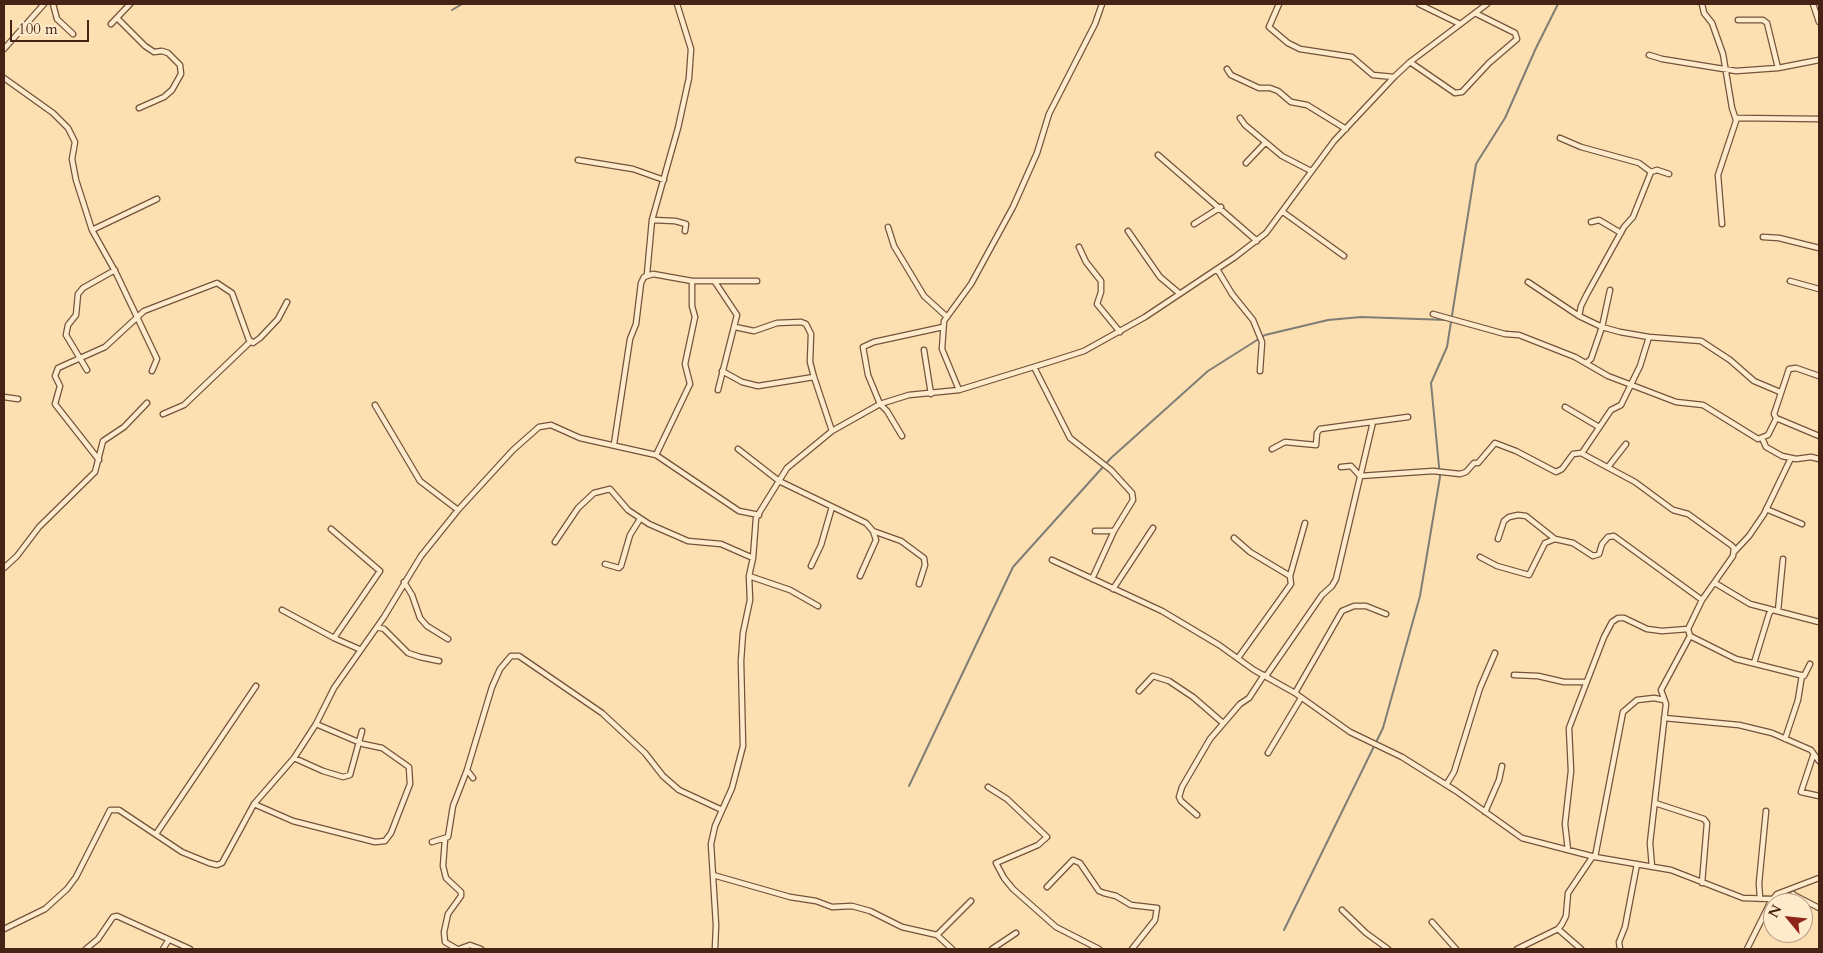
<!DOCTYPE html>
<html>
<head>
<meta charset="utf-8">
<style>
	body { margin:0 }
	#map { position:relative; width:1823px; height:953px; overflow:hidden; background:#fde0b1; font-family:Cardo,serif }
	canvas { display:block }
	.frame { position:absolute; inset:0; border:5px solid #472315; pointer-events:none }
	.north { position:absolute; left:1763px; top:893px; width:50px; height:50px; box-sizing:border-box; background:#feebcc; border:1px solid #b59b83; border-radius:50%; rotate:298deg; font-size:14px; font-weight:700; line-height:20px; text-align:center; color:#472315 }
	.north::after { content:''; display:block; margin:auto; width:18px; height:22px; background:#8f2418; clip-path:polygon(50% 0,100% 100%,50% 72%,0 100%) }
	.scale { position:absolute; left:10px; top:20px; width:79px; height:22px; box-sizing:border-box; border:2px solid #472315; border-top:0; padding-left:6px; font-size:15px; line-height:18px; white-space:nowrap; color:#472315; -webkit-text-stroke:4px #feebcc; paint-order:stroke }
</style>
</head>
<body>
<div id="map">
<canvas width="1823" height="953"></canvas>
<div class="frame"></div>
<div class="north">N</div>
<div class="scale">100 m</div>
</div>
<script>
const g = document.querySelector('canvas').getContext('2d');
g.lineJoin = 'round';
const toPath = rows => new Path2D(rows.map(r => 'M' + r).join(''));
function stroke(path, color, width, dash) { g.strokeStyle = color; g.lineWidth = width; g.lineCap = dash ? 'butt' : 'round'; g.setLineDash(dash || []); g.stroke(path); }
stroke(toPath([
	[452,10,462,4],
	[909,786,1013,567,1111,458,1208,371,1265,335,1328,320,1361,317,1447,320],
	[1284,930,1383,728,1420,596,1440,477,1431,383,1447,347,1476,164,1505,118,1536,48,1558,4]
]), '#7f7e76', 2);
const street = toPath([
	[53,4,57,19,73,34],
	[1279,4,1269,27,1288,43,1300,49,1352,57,1373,75,1394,77],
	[1419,4,1460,24],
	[1702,4,1704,13,1712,23,1723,54,1732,108,1736,120],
	[1813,4,1819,22],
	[118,19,145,46,154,52,162,51,168,53,180,65,181,74,172,90,164,97,139,108],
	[1738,20,1763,20,1767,23,1778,68],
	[111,24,130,4],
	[4,49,44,4],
	[1649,55,1662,59,1736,71,1778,68,1819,60],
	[1410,62,1455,93,1462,92,1489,63,1517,39,1515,33,1475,13],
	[1227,69,1231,75,1259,88,1270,88,1278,91,1291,102,1307,105,1346,129],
	[4,78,53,113,68,128,75,142,72,159,76,180,92,230,116,273,157,359,152,371],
	[1240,118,1245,125,1282,156,1311,171],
	[1560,138,1581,147,1639,163,1651,172],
	[1158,155,1257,241],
	[578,160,633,169,664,180],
	[1246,163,1265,143],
	[1669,174,1657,170,1651,172,1633,217,1624,227,1587,294,1581,306,1579,316,1602,327,1620,332,1649,337,1701,341,1730,360,1754,381,1780,392],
	[1283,212,1344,256],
	[652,220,675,221,686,224,685,231],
	[1591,222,1599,220,1621,233],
	[1194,224,1221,207],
	[1722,224,1718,175,1737,118,1819,119],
	[888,227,894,246,924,296,946,316],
	[92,230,157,199],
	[1128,231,1160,277,1179,293],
	[1763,237,1779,238,1819,248],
	[1079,247,1086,262,1101,281,1101,292,1097,304,1120,332],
	[1217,269,1232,294,1253,320,1262,342,1260,371],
	[647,274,652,220,678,128,689,78,691,49,677,4],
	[1790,281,1819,289],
	[715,282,737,315,718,390],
	[1528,282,1579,316],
	[1433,314,1505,334,1519,335,1575,357,1608,376,1676,402,1703,405,1758,439,1768,435,1776,419],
	[735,327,754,331,777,323,801,322,806,324,811,334,810,362,814,377,832,431],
	[924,350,931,394],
	[1586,363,1591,359,1602,327,1610,290],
	[1034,367,1070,438,1111,470,1132,493,1133,500,1114,531,1095,531],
	[87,370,66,335,68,325,76,315,78,294,83,288,115,270],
	[722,371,742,382,758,386,814,377],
	[1819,376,1796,368,1789,369,1774,414,1776,418,1819,436],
	[959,390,942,349,944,321,971,284,1013,207,1037,153,1049,114,1095,24,1102,4],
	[4,397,18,399],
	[375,405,420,481,458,510],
	[1565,407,1599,427],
	[163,414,184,405,251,341],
	[902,436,887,411,880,404,868,375,863,347,874,342,943,327],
	[1762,438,1766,447,1782,456,1796,459,1811,457,1819,459],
	[614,444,630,339,636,324,641,283,644,277,653,274,692,281,757,281],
	[738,449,779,481,866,523,873,531,876,540,860,576],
	[1272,449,1285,442,1316,445,1317,433,1320,429,1408,417],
	[1582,453,1611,410,1621,405,1640,366,1649,337],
	[656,455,690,384,685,364,695,317,692,306,692,281],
	[99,460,55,404,60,386,55,376,58,368,105,347,144,311,217,283,232,293,249,340,253,343,260,338,278,319,287,302],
	[1341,467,1351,466,1360,476,1433,471,1460,474,1466,472,1474,463,1478,463,1495,443,1516,451,1556,472,1562,469,1573,454,1581,453,1635,482,1673,510,1688,514,1731,545,1734,548,1733,556,1702,600,1688,629,1690,636,1661,690,1666,704,1650,843,1652,867],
	[1608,467,1626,444],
	[1766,509,1802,524],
	[331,529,380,571,334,638,359,649],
	[873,531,901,541,924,558,925,565,919,584],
	[1234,538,1250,552,1290,576],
	[1498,539,1504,521,1509,517,1518,515,1526,516,1555,539],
	[555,542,578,508,594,493,610,489,628,510,649,524,688,541,721,544,753,558],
	[1734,552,1749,536,1764,514,1791,458],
	[1480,557,1497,566,1529,575,1545,543,1555,539,1573,543,1593,556,1599,554,1602,544,1608,537,1614,536,1702,600],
	[1052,560,1162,611,1219,645,1254,670,1295,693,1350,732,1402,757,1456,791,1522,838,1595,857,1671,870,1743,898,1773,899],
	[605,564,619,568,621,566,630,535,640,519],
	[811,566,821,545,832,507],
	[4,568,17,556,39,527,95,472,103,441,124,427,147,403],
	[749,576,790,590,818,606],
	[1092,579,1114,531],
	[404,582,412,595,420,618,427,626,448,639],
	[1715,583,1750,604,1819,622],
	[1113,589,1153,528],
	[282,610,334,638],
	[1778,611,1783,559],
	[377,627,384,629,408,653,420,657,439,661],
	[1690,636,1736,659,1804,676,1810,664],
	[1238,658,1291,584,1290,576,1305,523],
	[1754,663,1769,614,1772,610],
	[1514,675,1538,676,1564,682,1585,682],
	[1266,676,1322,595,1332,586,1336,579,1373,422],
	[1139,691,1153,676,1169,681,1193,697,1223,723],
	[1295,693,1342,611,1354,606,1366,606,1386,614],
	[1664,718,1739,725,1772,733,1811,750,1819,761],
	[1785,739,1798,700,1802,675],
	[1268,753,1301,698],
	[1813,756,1801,792,1819,796],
	[294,758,323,771,343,777,350,775,362,731],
	[473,778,467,770,492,687,500,669,511,656,519,656,602,713,645,753,663,776,679,790,722,810],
	[1446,785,1454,772,1480,688,1495,653],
	[988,787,1007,799,1047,837,1038,845,996,863,1004,878,1013,889,1056,927,1099,949],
	[1655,803,1704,819,1707,823,1702,883],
	[254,804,293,821,375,842,385,841,391,833,410,784,409,767,382,748,363,744,316,724],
	[1485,812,1499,780,1502,766],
	[1197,815,1181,801,1179,797,1182,787,1210,739,1240,704,1249,698,1264,675],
	[156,834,256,686],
	[445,839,443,866,446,878,461,892,461,896,448,914,444,932,445,942,457,949],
	[432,842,448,837,453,806,467,770],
	[1568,850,1565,824,1571,771,1569,728,1604,637,1612,622,1618,618,1624,618,1647,629,1662,631,1688,629],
	[1595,857,1623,712,1637,700,1654,698,1664,700],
	[713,875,790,897,816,901,832,907,852,906,870,911,902,927,937,935],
	[1047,887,1073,860,1080,863,1099,891,1104,893,1116,896,1131,905,1157,908,1155,920,1132,949],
	[1793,894,1797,903],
	[1794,895,1819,908],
	[1760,899,1759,883,1766,811],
	[1342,910,1366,933,1388,949],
	[1432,922,1456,949],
	[4,929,45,909,67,889,76,877,110,810,119,810,182,852,209,863,217,865,222,863,254,804,294,758,316,724,334,688,384,617,421,556,458,510,513,450,539,427,551,425,580,438,656,455,739,511,759,515],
	[1558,929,1581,949],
	[86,949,98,939,113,917,117,916,190,949],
	[163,949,168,941],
	[459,949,470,945,481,949],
	[715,949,716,925,711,844,715,826,732,788,743,746,741,661,743,633,750,600,749,576,753,558,756,518,787,468,832,431,880,404,909,395,959,390,1053,361,1084,351,1145,317,1235,257,1266,233,1334,141,1394,77,1410,62,1487,4],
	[952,949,937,935,971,901],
	[992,949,1016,933],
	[1517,949,1558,929,1562,924,1566,916,1568,893,1593,856],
	[1620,949,1619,942,1625,927,1637,864],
	[1747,949,1770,903,1777,894,1819,878]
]);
stroke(street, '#74523c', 7);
stroke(street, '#feebcc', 4.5);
</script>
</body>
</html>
